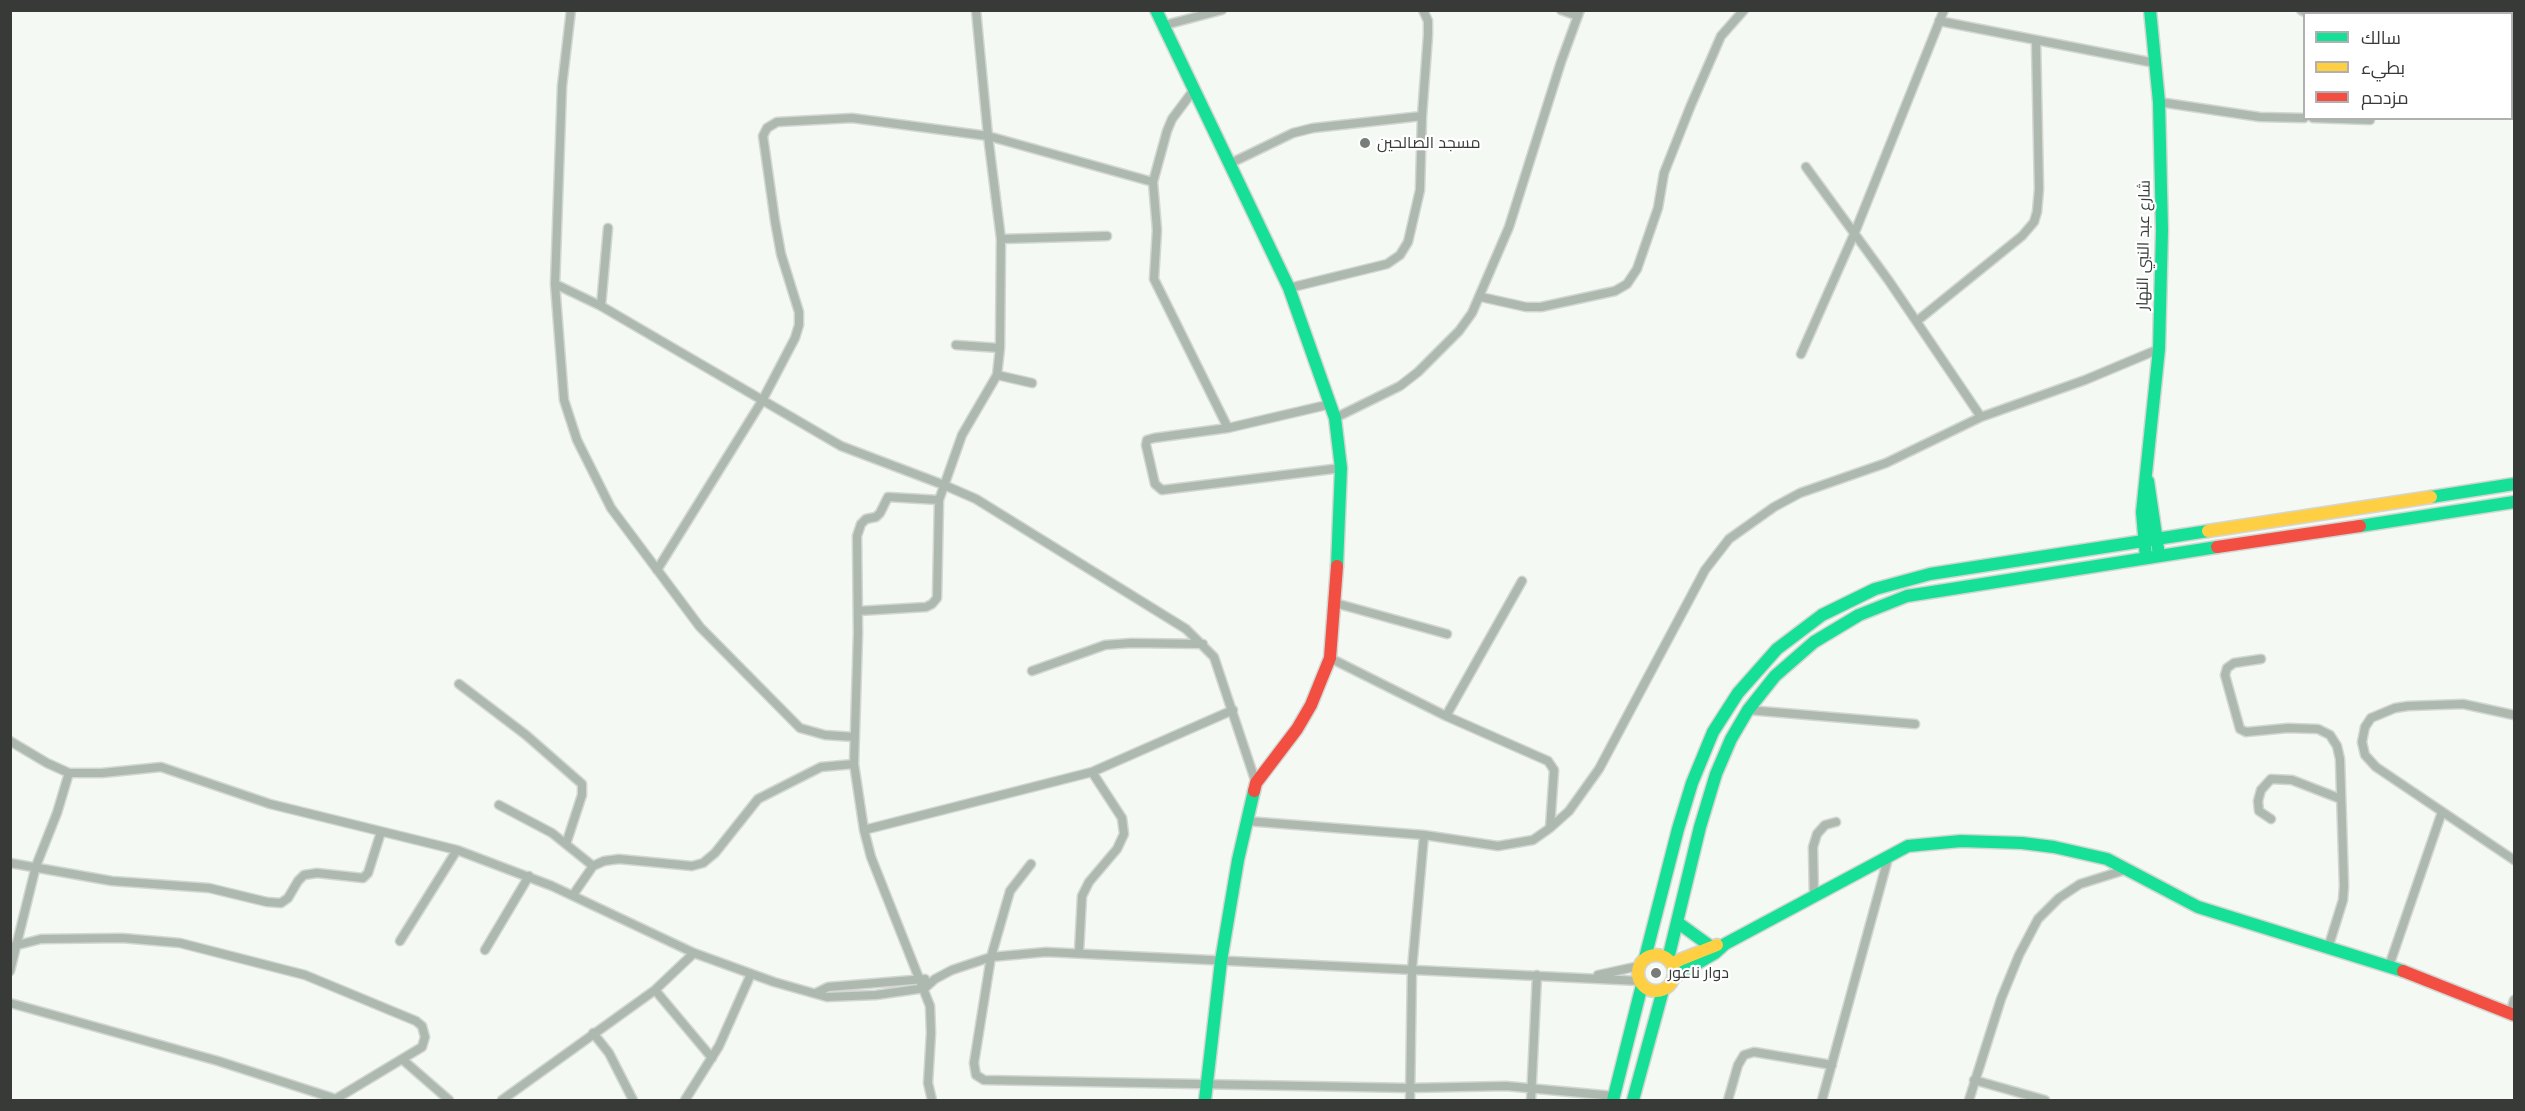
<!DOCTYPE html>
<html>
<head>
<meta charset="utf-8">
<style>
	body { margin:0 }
	#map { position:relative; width:2525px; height:1111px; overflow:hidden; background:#f4f9f4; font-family:"Open Sans",Cairo,sans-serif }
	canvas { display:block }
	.frame { position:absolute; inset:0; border:12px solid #373a37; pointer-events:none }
	.legend { position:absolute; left:2303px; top:12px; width:210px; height:108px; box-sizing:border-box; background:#fff; border:2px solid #afb0af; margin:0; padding:8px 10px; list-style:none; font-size:18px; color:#373a37 }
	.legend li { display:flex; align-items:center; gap:12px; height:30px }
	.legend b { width:30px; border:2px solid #afb0af }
</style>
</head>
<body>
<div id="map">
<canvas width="2525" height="1111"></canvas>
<div class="frame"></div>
<ul class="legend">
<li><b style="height:8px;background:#16e098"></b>سالك</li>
<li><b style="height:8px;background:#ffcf43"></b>بطيء</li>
<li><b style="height:8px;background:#f24e42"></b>مزدحم</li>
</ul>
</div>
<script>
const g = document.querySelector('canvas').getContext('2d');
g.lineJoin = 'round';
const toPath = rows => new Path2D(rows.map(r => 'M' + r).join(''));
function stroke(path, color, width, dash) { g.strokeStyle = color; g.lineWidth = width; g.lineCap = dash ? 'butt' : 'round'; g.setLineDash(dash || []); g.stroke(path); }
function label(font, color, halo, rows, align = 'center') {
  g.font = font + ' "Open Sans",Cairo,sans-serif'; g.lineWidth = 4.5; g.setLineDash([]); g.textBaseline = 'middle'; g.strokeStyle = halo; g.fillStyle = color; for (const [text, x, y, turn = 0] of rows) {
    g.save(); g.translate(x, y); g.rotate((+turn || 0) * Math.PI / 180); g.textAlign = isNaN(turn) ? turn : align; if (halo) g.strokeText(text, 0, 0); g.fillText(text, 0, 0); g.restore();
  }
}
const street = toPath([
	[571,10,562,86,555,284,564,400,577,440,611,508,700,627,800,728,825,735,855,737],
	[1561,10,1578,16],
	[2301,10,2309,14],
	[2383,14,2391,10],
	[1939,21,2155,63],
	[1165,25,1222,10],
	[1193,91,1172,119,1167,131,1153,182,1157,230,1154,279,1228,428],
	[2159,102,2260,117,2304,118],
	[2313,118,2370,120],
	[1229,164,1293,133,1313,128,1422,116],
	[1806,167,1889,281,1981,417],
	[1001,239,1107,236],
	[555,284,601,306,841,446,944,485,976,499,1186,629,1214,657,1256,783],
	[1289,288,1387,264,1400,255,1408,242,1420,190,1422,116,1428,35,1428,21,1423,10],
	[1481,297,1526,307,1541,307,1615,291,1627,284,1637,269,1658,208,1664,173,1691,105,1721,36,1744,10],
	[601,306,608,228],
	[1917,321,2022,236,2034,222,2037,212,2039,189,2036,41],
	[956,345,1000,348],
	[1801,354,1855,232,1944,10],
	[997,375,1032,383],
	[1331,404,1228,428,1154,438,1147,440,1146,445,1155,484,1162,490,1341,468],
	[1335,418,1400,386,1418,372,1459,331,1472,313,1509,227,1561,62,1580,10],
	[657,570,762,401,795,338,799,325,799,312,781,254,775,221,763,136,767,128,777,122,852,118,988,136,1153,182],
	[1335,603,1447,634],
	[858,611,926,607,932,604,937,598,939,500,962,435,997,375,1000,348,1001,239,988,136,976,10],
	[2261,659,2234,663,2227,668,2225,675,2240,729,2246,732,2288,728,2318,729,2330,735,2337,746,2340,759,2344,886,2343,900,2328,948],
	[1032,671,1105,645,1131,643,1203,644],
	[459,684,526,735,582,784,582,795,566,844],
	[1748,710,1915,724],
	[2514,715,2463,704,2408,706,2395,708,2371,718,2365,727,2362,742,2365,755,2376,767,2514,860],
	[1446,716,1522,581],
	[10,741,47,763,69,773,102,773,161,767,270,804,457,850,552,886,694,953,774,982,827,997,876,995,925,988,935,979,952,970,991,957,1046,952,1640,981],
	[499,805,552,833,593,866],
	[2271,819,2259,811,2258,801,2261,790,2271,779,2292,780,2341,799],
	[1246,821,1424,835,1498,846,1533,840,1550,828,1554,770,1548,761,1446,716,1330,658],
	[1550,828,1569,811,1599,769,1705,570,1729,539,1774,507,1800,493,1886,463,1981,417,2085,380,2159,349],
	[864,830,1092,772,1233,710],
	[10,863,112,881,209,888,267,902,281,903,288,898,298,881,304,875,317,873,363,878,368,873,381,832],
	[1031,864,1010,891,991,957,974,1063,976,1075,984,1080,1410,1088,1506,1086,1614,1096],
	[573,895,593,866,604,861,619,859,692,866,703,863,715,853,758,799,821,767,854,764],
	[1814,897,1813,847,1817,834,1825,825,1836,822],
	[400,941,457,850],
	[10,947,41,939,122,938,180,943,305,975,416,1021,422,1026,425,1037,422,1047,334,1100],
	[485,950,529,876],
	[1079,952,1082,896,1089,882,1117,849,1124,834,1122,818,1092,772],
	[2389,966,2442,812],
	[10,971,36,866,57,813,69,773],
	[1598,975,1639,966],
	[655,990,712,1058],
	[816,993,828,987,925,979],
	[10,1003,218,1061,336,1099],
	[2510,1014,2514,1000],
	[593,1033,609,1053,633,1100],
	[403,1060,449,1100],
	[1974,1080,2045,1100],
	[502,1100,655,990,694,953],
	[685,1100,719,1046,751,974],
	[932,1100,928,1083,931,1033,930,1006,871,857,864,830,854,764,858,633,857,536,861,524,866,519,876,517,880,513,888,497,939,500],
	[1410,1100,1412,969,1424,835],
	[1531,1100,1537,975],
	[1728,1100,1738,1065,1744,1055,1754,1052,1832,1065],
	[1822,1100,1889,855],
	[1969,1100,2001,999,2019,955,2038,919,2059,898,2080,884,2128,869]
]);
const fast = toPath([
	[1156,10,1289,288,1335,418,1341,468,1337,566],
	[2148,481,2159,555],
	[2431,497,2514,484],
	[2360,526,2514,502],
	[2146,558,2142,512,2159,349,2162,230,2159,102,2150,10],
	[1677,922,1710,946],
	[1645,958,1678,829,1692,783,1713,732,1738,693,1777,649,1822,615,1875,589,1930,574,2208,531],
	[1668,959,1700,827,1716,774,1731,739,1748,710,1775,676,1814,642,1859,615,1907,596,2217,547],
	[1674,977,1715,953,1725,944,1908,846,1961,841,2022,843,2054,847,2107,859,2198,907,2403,971],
	[1205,1100,1221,961,1238,860,1254,791],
	[1613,1100,1642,985],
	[1633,1100,1663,990]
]);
const slow = toPath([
	[2208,531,2431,497],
	'1638 973a18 18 0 1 1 36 0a18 18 0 1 1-36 0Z',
	[1672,963,1717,945]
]);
const jam = toPath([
	[2217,547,2360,526],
	[1254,791,1256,783,1297,729,1311,705,1330,658,1337,566],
	[2403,971,2514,1015]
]);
stroke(street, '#d3d6d3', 11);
stroke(fast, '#d3d6d3', 15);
stroke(slow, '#d3d6d3', 15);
stroke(jam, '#d3d6d3', 15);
stroke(street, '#adb9af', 8);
stroke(fast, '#16e098', 12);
stroke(slow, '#ffcf43', 12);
stroke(jam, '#f24e42', 12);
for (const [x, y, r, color] of [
	[1365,143,6,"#797d79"],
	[1656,973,6,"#797d79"]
]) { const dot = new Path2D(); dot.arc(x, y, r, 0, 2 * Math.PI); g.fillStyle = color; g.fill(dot); stroke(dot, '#fff', 2); }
label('16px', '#373a37', '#fff', [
	["مسجد الصالحين",1377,143],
	["دوار ناعور",1668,973]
], 'left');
label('16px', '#373a37', '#fff', [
	["شارع عبد النبي النهار",2144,245,-89]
]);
</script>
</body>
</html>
